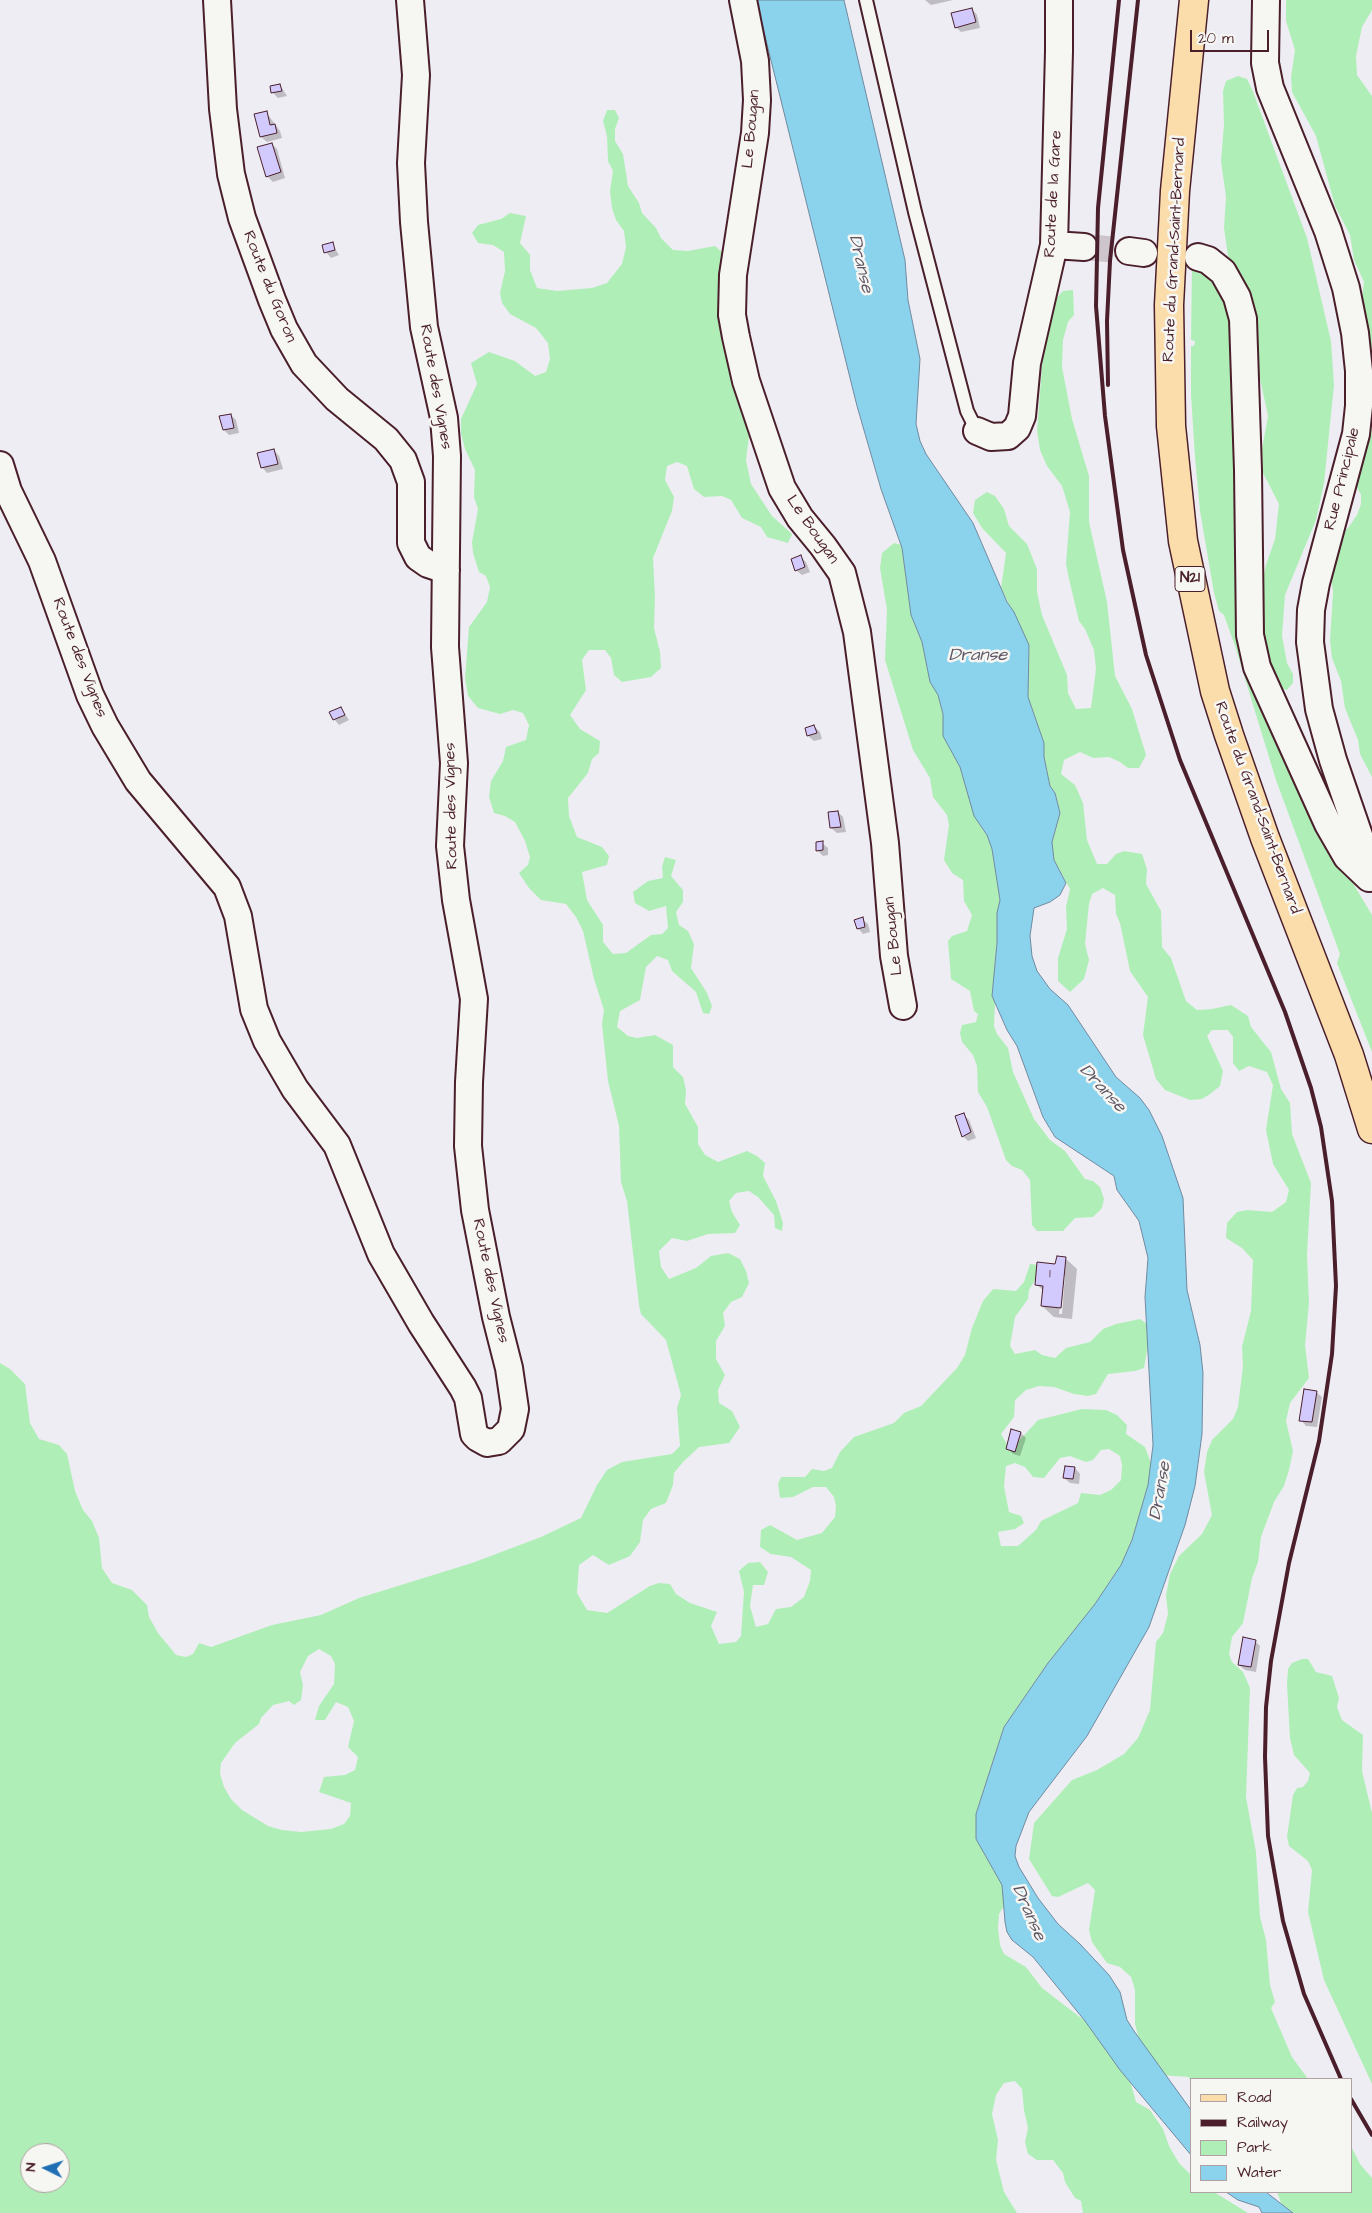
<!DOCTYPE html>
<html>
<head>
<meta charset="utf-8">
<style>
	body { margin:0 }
	#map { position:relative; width:1372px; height:2213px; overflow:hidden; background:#efedf4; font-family:"Architects Daughter",sans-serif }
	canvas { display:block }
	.legend { position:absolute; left:1190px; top:2078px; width:162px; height:115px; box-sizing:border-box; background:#f6f6f2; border:1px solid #b1a0a2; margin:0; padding:6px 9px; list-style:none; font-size:15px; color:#4a1f2b }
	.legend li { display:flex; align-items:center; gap:10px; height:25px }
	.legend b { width:25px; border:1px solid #b1a0a2 }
	.north { position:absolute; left:20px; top:2143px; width:50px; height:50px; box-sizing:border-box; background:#f6f6f2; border:1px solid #b1a0a2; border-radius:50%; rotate:274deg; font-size:14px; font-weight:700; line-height:20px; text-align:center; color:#4a1f2b }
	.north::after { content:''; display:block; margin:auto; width:18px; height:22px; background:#1f6fb2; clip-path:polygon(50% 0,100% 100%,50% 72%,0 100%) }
	.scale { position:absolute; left:1190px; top:30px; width:79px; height:22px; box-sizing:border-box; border:2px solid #4a1f2b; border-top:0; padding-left:6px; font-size:15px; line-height:18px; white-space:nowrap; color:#4a1f2b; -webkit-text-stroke:4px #f6f6f2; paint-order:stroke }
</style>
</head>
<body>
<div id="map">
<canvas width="1372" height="2213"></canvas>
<ul class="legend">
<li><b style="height:6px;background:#fbddab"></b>Road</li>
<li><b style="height:6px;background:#4a1f2b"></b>Railway</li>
<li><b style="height:14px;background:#afefb7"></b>Park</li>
<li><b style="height:14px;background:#8bd2ed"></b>Water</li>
</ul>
<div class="north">N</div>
<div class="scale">20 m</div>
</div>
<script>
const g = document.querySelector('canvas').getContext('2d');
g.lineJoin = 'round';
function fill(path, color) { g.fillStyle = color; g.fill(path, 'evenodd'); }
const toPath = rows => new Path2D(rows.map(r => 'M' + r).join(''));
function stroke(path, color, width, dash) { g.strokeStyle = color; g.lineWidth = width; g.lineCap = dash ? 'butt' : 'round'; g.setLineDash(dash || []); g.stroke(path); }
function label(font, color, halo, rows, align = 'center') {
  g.font = font + ' "Architects Daughter",sans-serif'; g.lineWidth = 5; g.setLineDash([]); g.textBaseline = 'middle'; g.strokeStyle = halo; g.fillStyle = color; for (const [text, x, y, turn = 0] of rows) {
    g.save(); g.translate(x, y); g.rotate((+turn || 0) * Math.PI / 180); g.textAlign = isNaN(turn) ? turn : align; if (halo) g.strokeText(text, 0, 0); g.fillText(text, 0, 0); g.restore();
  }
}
fill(toPath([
	[1286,0,1372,0,1372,10,1362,27,1356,56,1357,75,1372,96,1372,416,1360,313,1364,282,1354,260,1350,235,1335,206,1316,136,1292,92,1291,77,1295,50,1286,21],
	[1238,76,1247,79,1252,89,1307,238,1331,341,1334,385,1324,483,1316,520,1285,595,1282,636,1287,663,1293,674,1293,683,1287,690,1277,687,1262,649,1261,587,1266,565,1275,539,1279,504,1263,473,1262,449,1268,416,1252,341,1252,302,1228,256,1224,228,1226,197,1221,161,1224,124,1223,91,1226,81],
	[607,110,615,110,619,118,615,129,615,141,623,154,628,186,639,203,642,213,656,228,661,238,673,250,688,251,715,246,722,252,721,283,751,420,746,460,751,484,772,516,792,534,788,543,767,537,761,527,742,518,731,500,722,496,704,497,694,489,687,466,677,462,667,466,665,480,674,497,672,511,653,558,655,597,654,628,660,652,661,668,651,677,622,682,614,675,611,658,605,650,589,650,582,660,586,690,570,715,580,729,600,741,599,753,592,759,588,773,568,798,569,816,577,837,602,847,609,856,607,865,582,872,587,900,603,925,603,942,613,954,626,953,651,935,662,934,668,928,666,906,649,911,635,903,633,892,648,881,663,878,662,867,665,857,676,860,671,876,683,890,683,902,676,912,679,925,688,931,694,944,691,968,707,993,712,1006,709,1014,703,1013,696,992,672,971,668,960,657,956,646,967,640,1000,620,1011,617,1027,628,1036,637,1038,655,1035,673,1045,673,1067,683,1077,686,1090,685,1104,698,1127,698,1144,705,1155,718,1162,747,1151,757,1156,765,1163,763,1176,776,1201,783,1223,782,1231,775,1228,774,1215,758,1197,749,1191,736,1193,729,1201,732,1212,740,1225,735,1233,708,1234,687,1241,672,1238,659,1251,661,1267,669,1279,696,1268,711,1256,728,1253,740,1259,746,1271,749,1283,742,1297,731,1302,723,1313,725,1326,716,1341,716,1359,725,1375,718,1390,719,1403,732,1411,740,1427,729,1443,699,1447,683,1462,674,1473,673,1485,666,1503,651,1509,643,1520,640,1542,630,1556,609,1565,593,1555,579,1565,577,1593,587,1610,607,1613,650,1586,659,1583,670,1584,676,1594,690,1603,717,1612,711,1626,719,1644,736,1642,741,1636,744,1592,739,1571,748,1563,760,1562,768,1572,764,1585,753,1585,750,1606,756,1627,768,1624,776,1609,791,1607,804,1597,810,1581,811,1570,791,1557,771,1554,760,1547,761,1530,770,1525,797,1540,822,1533,835,1517,836,1506,834,1497,826,1487,813,1487,793,1497,780,1498,778,1484,781,1477,805,1477,812,1469,824,1471,832,1468,840,1452,854,1437,894,1423,904,1413,921,1406,957,1368,965,1355,972,1328,983,1301,993,1289,1016,1291,1024,1282,1030,1264,1039,1265,1041,1270,1029,1290,1028,1299,1015,1317,1010,1346,1015,1354,1035,1350,1042,1355,1055,1358,1066,1348,1090,1342,1103,1329,1116,1324,1140,1319,1147,1324,1150,1334,1144,1368,1135,1371,1108,1374,1096,1394,1088,1396,1074,1394,1054,1387,1039,1386,1026,1390,1015,1400,1014,1417,1001,1434,1007,1444,1017,1443,1038,1420,1082,1409,1106,1410,1117,1415,1127,1425,1126,1434,1145,1447,1151,1463,1148,1485,1132,1540,1121,1565,1095,1604,1048,1663,1004,1727,976,1814,976,1839,1002,1885,1004,1906,999,1914,998,1928,1000,1945,1004,1954,1026,1967,1042,1988,1085,2021,1131,2084,1136,2102,1150,2110,1163,2129,1169,2146,1179,2163,1191,2175,1191,2192,1214,2192,1248,2213,1083,2213,1081,2201,1075,2198,1065,2182,1063,2173,1053,2160,1037,2160,1028,2154,1025,2142,1028,2128,1024,2110,1022,2089,1015,2081,1004,2083,996,2095,992,2114,998,2140,996,2160,1004,2192,1017,2213,0,2213,0,1363,10,1369,25,1384,30,1423,39,1439,59,1445,67,1454,75,1491,83,1510,92,1521,99,1538,102,1568,112,1583,132,1590,147,1605,149,1617,158,1633,176,1655,186,1657,193,1654,199,1643,211,1647,272,1625,321,1615,359,1598,472,1563,541,1537,581,1518,597,1485,607,1470,622,1462,672,1454,680,1446,677,1408,681,1395,666,1340,641,1314,639,1305,627,1201,621,1182,619,1126,608,1081,602,1024,604,1010,594,979,583,931,576,917,566,904,541,900,529,888,519,873,528,865,530,857,525,841,515,822,505,816,494,813,489,797,491,781,503,761,506,747,526,740,529,725,523,713,513,710,500,714,478,708,468,696,465,678,469,627,487,602,490,587,486,576,479,572,473,553,472,542,478,509,474,497,475,470,465,449,461,433,461,419,477,384,471,363,489,352,515,361,535,376,546,372,550,359,548,343,536,328,510,314,502,303,500,293,505,271,504,252,493,245,478,243,472,233,478,225,501,219,510,213,526,216,520,243,530,255,530,270,537,288,557,291,592,288,607,283,622,264,626,247,624,231,616,220,612,208,610,191,613,171,608,161,607,136,603,121],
	[1109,1449,1120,1456,1122,1465,1121,1480,1111,1490,1100,1495,1081,1493,1078,1503,1041,1521,1036,1530,1018,1546,1001,1546,998,1532,1015,1529,1024,1523,1021,1516,1009,1512,1004,1486,1006,1466,1015,1463,1025,1467,1033,1477,1044,1478,1060,1458,1070,1456,1086,1462,1093,1460,1101,1450],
	[319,1649,331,1656,335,1664,334,1684,319,1706,315,1720,325,1720,336,1702,348,1707,354,1721,348,1747,358,1757,355,1770,345,1775,324,1777,319,1792,351,1803,350,1816,344,1824,331,1829,301,1832,282,1830,268,1826,242,1810,231,1799,224,1787,220,1774,221,1763,235,1743,259,1724,261,1718,273,1705,289,1701,294,1705,301,1700,303,1685,300,1672,308,1656],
	[30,2153,60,2153,60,2183,30,2183],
	[1192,266,1203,268,1232,303,1242,615,1348,875,1372,915,1372,1052,1337,963,1340,954,1276,780,1235,646,1224,615,1219,611,1214,593,1200,511,1195,457,1191,395,1191,346,1194,346,1195,341,1191,340],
	[1073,290,1074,315,1068,322,1063,340,1062,367,1072,419,1089,476,1089,522,1107,602,1115,676,1132,709,1146,755,1139,768,1128,768,1120,762,1109,757,1093,758,1080,752,1064,760,1061,774,1075,785,1083,803,1087,840,1097,864,1107,864,1116,854,1124,851,1142,854,1147,869,1146,884,1161,911,1162,947,1171,958,1186,1001,1197,1010,1212,1009,1231,1005,1248,1016,1251,1027,1271,1052,1281,1089,1290,1103,1292,1134,1311,1183,1307,1255,1309,1303,1305,1345,1309,1378,1290,1403,1286,1421,1293,1451,1289,1470,1284,1486,1274,1502,1261,1537,1258,1562,1252,1578,1243,1623,1232,1637,1229,1654,1232,1662,1243,1672,1250,1688,1246,1797,1256,1852,1260,1917,1266,1940,1270,1985,1275,2002,1271,2008,1292,2057,1308,2079,1191,2079,1191,2085,1189,2077,1159,2075,1140,2043,1135,2024,1135,1990,1131,1977,1120,1967,1107,1963,1092,1942,1089,1930,1095,1890,1088,1883,1058,1897,1052,1896,1029,1859,1034,1823,1072,1780,1097,1770,1124,1754,1138,1738,1150,1710,1156,1642,1163,1633,1168,1614,1166,1595,1170,1574,1179,1556,1202,1534,1212,1515,1204,1472,1207,1452,1212,1440,1233,1419,1238,1407,1243,1366,1242,1347,1251,1311,1253,1260,1242,1248,1226,1238,1227,1223,1237,1212,1247,1210,1272,1212,1286,1202,1289,1190,1273,1164,1266,1130,1273,1085,1267,1072,1249,1066,1239,1071,1233,1063,1233,1037,1228,1030,1212,1030,1207,1036,1223,1071,1220,1086,1210,1094,1202,1099,1190,1100,1165,1090,1156,1079,1143,1035,1148,997,1130,971,1120,923,1116,914,1115,895,1103,888,1092,894,1089,904,1085,944,1089,960,1084,979,1070,992,1058,981,1058,958,1067,929,1066,907,1070,889,1054,860,1052,842,1060,813,1055,793,1050,786,1044,757,1044,743,1028,697,1029,645,1001,588,1006,553,982,528,973,513,975,500,987,492,995,496,1004,509,1009,526,1027,544,1037,569,1037,592,1042,615,1067,675,1068,693,1076,709,1091,708,1096,669,1094,650,1085,629,1079,621,1069,579,1066,564,1070,512,1062,486,1047,466,1040,450,1037,431,1043,355,1050,305,1063,291],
	[1372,420,1372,777,1360,754,1358,740,1345,708,1341,681,1332,658,1330,641,1333,592,1330,567,1340,535,1348,528,1357,515,1361,504,1361,495,1355,484,1368,446],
	[894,543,901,545,902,548,911,615,922,642,930,682,938,695,943,714,943,736,960,767,979,824,987,835,992,849,1000,900,997,913,997,943,992,996,995,1003,994,1026,997,1034,1008,1048,1013,1072,1034,1119,1050,1140,1065,1151,1085,1179,1093,1181,1100,1187,1104,1199,1102,1208,1093,1217,1075,1218,1063,1231,1037,1231,1032,1225,1030,1180,1022,1170,1012,1166,1006,1160,987,1107,978,1092,977,1066,973,1055,962,1042,960,1033,962,1025,976,1022,978,1014,974,1011,970,991,951,979,948,941,952,936,967,931,972,915,964,901,963,880,952,873,944,860,949,825,947,815,933,797,930,778,913,750,885,660,887,610,880,568,882,553],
	[1302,1659,1308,1659,1316,1672,1332,1676,1339,1698,1337,1707,1342,1720,1363,1735,1362,1771,1372,1813,1372,2084,1324,1980,1308,1912,1312,1870,1308,1861,1289,1846,1287,1837,1293,1795,1297,1788,1303,1787,1308,1781,1310,1773,1294,1755,1290,1738,1287,1684,1288,1669,1292,1663],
	[1351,2146,1360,2164,1372,2178,1372,2213,1293,2213,1281,2203,1277,2192,1351,2192]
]), '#afefb7');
const water = toPath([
	[756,0,844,0,905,260,908,300,920,359,916,424,920,441,926,454,973,523,1007,602,1014,612,1029,645,1028,697,1044,743,1044,757,1050,786,1055,793,1060,813,1052,842,1054,860,1066,883,1060,895,1050,902,1034,908,1030,936,1032,956,1037,971,1050,989,1068,1005,1116,1077,1140,1098,1149,1110,1162,1136,1183,1198,1187,1290,1200,1345,1203,1373,1202,1434,1195,1486,1185,1525,1149,1627,1087,1736,1029,1812,1016,1846,1015,1856,1019,1867,1038,1898,1058,1924,1080,1944,1109,1975,1120,1992,1127,2020,1134,2031,1191,2110,1191,2155,1120,2070,1085,2021,1033,1957,1012,1940,1007,1932,1005,1922,1002,1885,976,1839,976,1814,1004,1727,1048,1663,1095,1604,1121,1565,1132,1540,1148,1485,1153,1445,1145,1297,1148,1258,1139,1221,1117,1190,1114,1176,1055,1137,1043,1117,1017,1046,1007,1030,992,996,997,943,997,913,1000,900,992,849,987,835,974,816,960,767,943,736,943,714,938,695,930,682,922,642,911,615,902,548,881,489,857,406,756,0],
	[1226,2192,1266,2192,1293,2213,1262,2213,1259,2207,1238,2200,1226,2192]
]);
fill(water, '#8bd2ed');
stroke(water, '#718a9f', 1);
fill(toPath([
	[925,0,953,0,931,5],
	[972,9,977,15,980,28,961,32,956,27],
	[280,85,287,96,278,98,273,93],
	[266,112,280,131,282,138,267,142,261,137,255,115],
	[272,144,277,149,285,178,273,182,267,176],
	[332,244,339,255,331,258,326,252],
	[231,415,236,420,239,433,229,435,224,430],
	[274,450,279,456,283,469,267,473,262,467],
	[801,557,806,562,810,572,802,575,796,570],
	[341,708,349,720,339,725,334,719],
	[814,726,820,732,822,739,814,741,808,736,806,729],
	[838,812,843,817,846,832,837,833,831,828],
	[822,843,828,848,828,855,823,856,817,850],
	[862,919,868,924,870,932,863,934,858,928],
	[963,1114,969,1120,976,1138,968,1141,963,1136],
	[1065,1258,1077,1269,1072,1319,1054,1317,1042,1306,1044,1291,1036,1284],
	[1063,1275,1065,1275,1062,1314,1059,1314],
	[1316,1392,1322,1397,1317,1427,1306,1426,1301,1420],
	[1021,1433,1026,1438,1020,1456,1013,1454,1007,1448],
	[1075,1468,1080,1474,1079,1484,1070,1483,1064,1478],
	[1255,1641,1260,1646,1256,1672,1245,1670,1239,1665]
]), '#0003');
const building = toPath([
	[972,8,976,22,955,28,951,13,972,8],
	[280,84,282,91,271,93,270,86,280,84],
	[267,111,270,125,275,124,277,133,260,137,254,114,267,111],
	[272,143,281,172,266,177,257,147,272,143],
	[333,242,335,250,324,253,322,245,333,242],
	[231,414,234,428,223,430,219,416,231,414],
	[274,449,278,464,261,468,257,453,274,449],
	[801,555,805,567,795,571,791,559,801,555],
	[341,707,345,715,333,720,329,712,341,707],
	[814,725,817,733,807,736,805,728,814,725],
	[838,811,841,827,830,828,828,812,838,811],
	[823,841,823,850,816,851,816,842,823,841],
	[863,917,865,927,857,929,854,920,863,917],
	[964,1113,971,1132,962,1137,955,1116,964,1113],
	[1057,1256,1066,1257,1061,1308,1041,1306,1043,1286,1035,1285,1037,1262,1055,1264,1057,1256],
	[1304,1389,1317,1391,1312,1422,1299,1421,1304,1389],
	[1011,1429,1021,1432,1015,1452,1006,1449,1011,1429],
	[1065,1466,1075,1467,1073,1479,1063,1478,1065,1466],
	[1243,1637,1256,1640,1251,1667,1238,1665,1243,1637]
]);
fill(building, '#d2cafc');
stroke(building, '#4a1f2b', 1);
stroke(toPath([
	[1084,247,1129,251]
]), '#cec4cc', 26, [26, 13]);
const service = toPath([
	[866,0,915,212,967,411,977,431]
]);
const minor = toPath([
	[217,0,223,109,231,174,242,218,272,300,284,329,304,364,337,399,386,439,403,460,411,482,411,543,418,557,428,564,446,570],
	[743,0,755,61,757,100,755,133,733,275,732,315,736,337,746,381,782,488,800,518,823,546,842,573,857,632,885,843,894,956,903,1006],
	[1266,0,1265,63,1270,88,1328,231,1346,288,1355,333,1359,371,1359,406,1356,434,1316,583,1311,610,1310,642,1319,709,1333,760,1372,873],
	[1054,245,1084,247],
	[1129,251,1144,253],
	[1198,257,1208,260,1223,272,1237,297,1243,319,1248,470,1250,635,1257,667,1328,824,1347,857,1369,878],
	[977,431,991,437,1008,436,1017,428,1022,416,1027,363,1054,245,1059,51,1059,0],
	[0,465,8,491,42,561,90,695,105,726,138,781,227,887,238,916,254,1009,267,1041,295,1089,337,1145,381,1254,421,1323,463,1388,468,1398,474,1434,478,1438,487,1443,499,1441,511,1429,515,1409,509,1368,496,1317,475,1210,468,1146,469,1082,474,999,456,900,450,846,454,763,445,647,447,456,444,418,424,327,414,222,411,163,416,75,410,0]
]);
const primary = toPath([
	[1194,0,1175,191,1169,305,1171,426,1183,541,1215,691,1229,735,1265,838,1349,1055,1372,1129]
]);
stroke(service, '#4a1f2b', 16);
stroke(minor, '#4a1f2b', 30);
stroke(primary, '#4a1f2b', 31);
stroke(service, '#f6f6f2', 12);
stroke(minor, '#f6f6f2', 26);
stroke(primary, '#fbddab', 28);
stroke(toPath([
	[1119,0,1098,208,1096,306,1105,416,1123,550,1146,655,1180,760,1285,1012,1311,1088,1321,1127,1332,1201,1336,1286,1332,1354,1319,1441,1289,1563,1271,1661,1266,1707,1265,1757,1268,1836,1283,1921,1304,1994,1341,2079],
	[1108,385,1107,321,1110,261,1138,0],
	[1351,2099,1372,2135]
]), '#4a1f2b', 4);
label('14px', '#6c4a5f', null, [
	["1",1050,1274]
]);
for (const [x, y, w] of [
	[1190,579,30]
]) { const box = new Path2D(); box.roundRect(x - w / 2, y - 12.5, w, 25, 4); g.fillStyle = '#f6f6f2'; g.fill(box); stroke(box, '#4a1f2b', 1); }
label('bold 15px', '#4a1f2b', null, [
	["N21",1190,579]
]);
label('16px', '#4a1f2b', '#f6f6f2', [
	["Le Bougan",752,129,-85],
	["Route de la Gare",1054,194,-87],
	["Route du Grand-Saint-Bernard",1175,250,-87],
	["Route du Goron",269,287,68],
	["Route des Vignes",435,387,80],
	["Rue Principale",1343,479,-76],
	["Le Bougan",812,530,55],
	["Route des Vignes",79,658,69],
	["Route des Vignes",452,806,-91],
	["Route du Grand-Saint-Bernard",1257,808,70],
	["Le Bougan",894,936,-96],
	["Route des Vignes",490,1281,78]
]);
label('italic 18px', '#5e5565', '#f6f6f2', [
	["Dranse",860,264,77],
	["Dranse",978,656],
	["Dranse",1102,1089,47],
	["Dranse",1161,1491,-80],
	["Dranse",1028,1913,66]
]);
</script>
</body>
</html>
